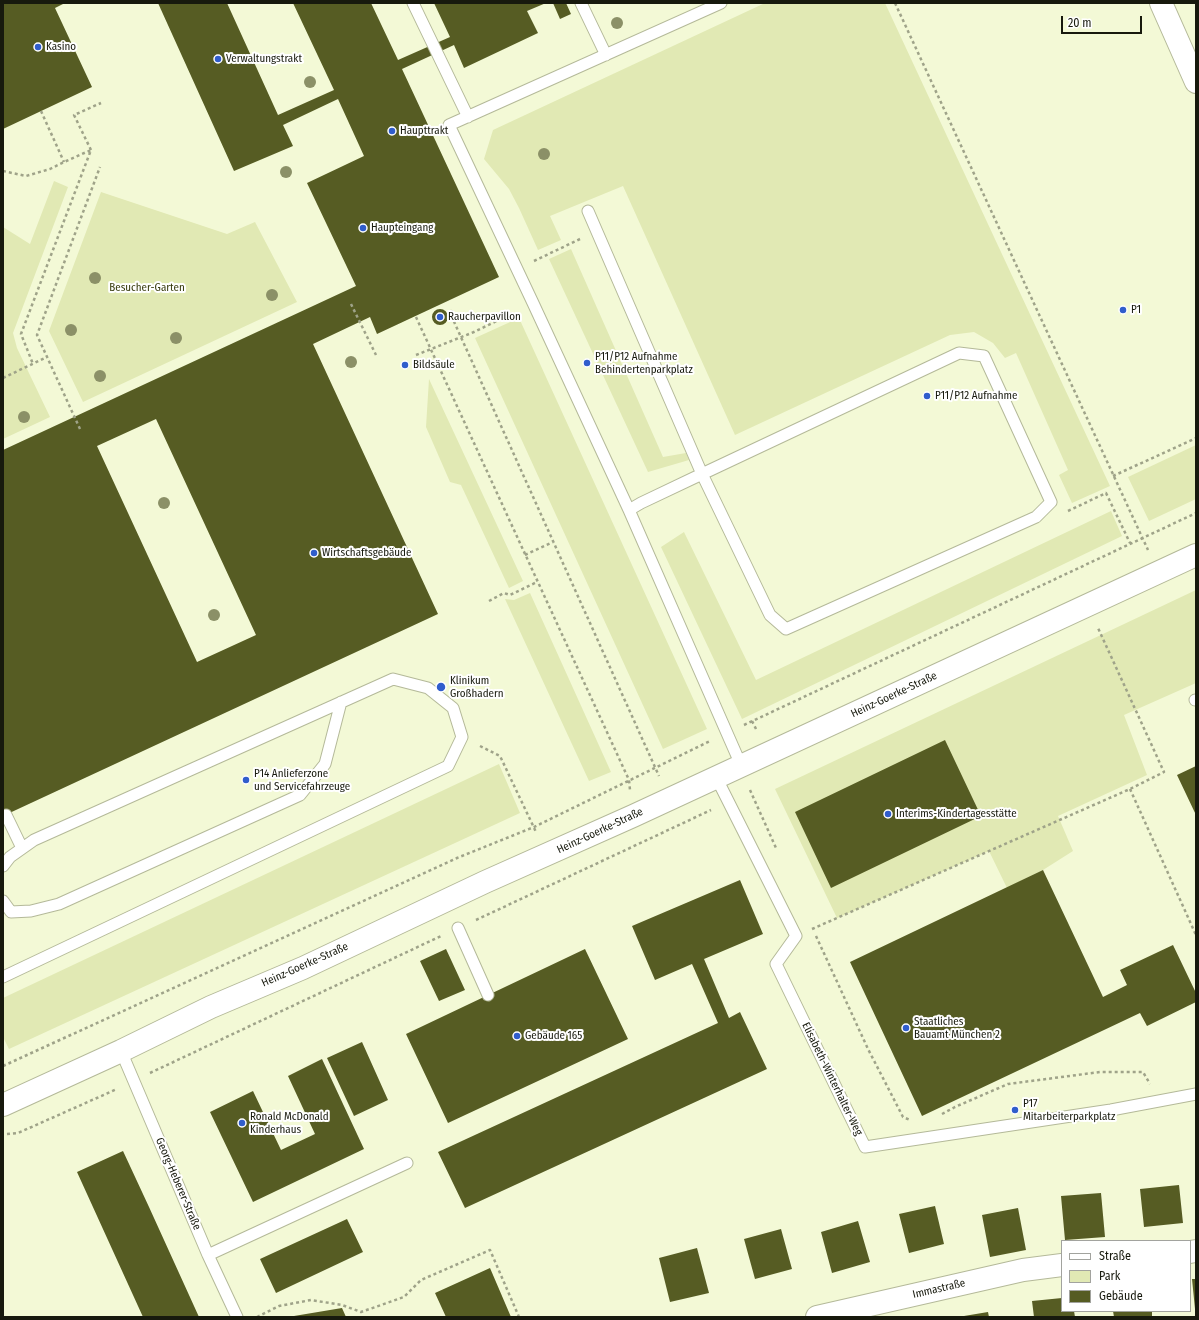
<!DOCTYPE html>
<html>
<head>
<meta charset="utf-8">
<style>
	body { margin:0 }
	#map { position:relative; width:1199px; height:1320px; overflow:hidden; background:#f3f9d6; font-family:"Fira Sans Condensed",sans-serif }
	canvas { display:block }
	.frame { position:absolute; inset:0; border:4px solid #17190d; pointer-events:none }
	.legend { position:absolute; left:1061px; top:1240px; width:130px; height:72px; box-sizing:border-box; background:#fff; border:1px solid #a2a39e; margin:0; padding:5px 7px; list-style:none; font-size:12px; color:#17190d }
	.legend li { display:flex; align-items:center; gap:8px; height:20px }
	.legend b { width:20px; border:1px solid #a2a39e }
	.scale { position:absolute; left:1061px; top:16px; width:81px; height:18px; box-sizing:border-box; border:2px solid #17190d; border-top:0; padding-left:5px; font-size:12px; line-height:14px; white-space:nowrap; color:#17190d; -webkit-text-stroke:3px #fff; paint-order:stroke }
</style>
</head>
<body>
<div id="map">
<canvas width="1199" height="1320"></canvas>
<div class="frame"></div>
<ul class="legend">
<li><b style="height:5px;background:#fff"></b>Straße</li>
<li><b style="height:11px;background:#e1e9b4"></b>Park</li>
<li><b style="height:11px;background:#565c23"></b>Gebäude</li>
</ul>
<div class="scale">20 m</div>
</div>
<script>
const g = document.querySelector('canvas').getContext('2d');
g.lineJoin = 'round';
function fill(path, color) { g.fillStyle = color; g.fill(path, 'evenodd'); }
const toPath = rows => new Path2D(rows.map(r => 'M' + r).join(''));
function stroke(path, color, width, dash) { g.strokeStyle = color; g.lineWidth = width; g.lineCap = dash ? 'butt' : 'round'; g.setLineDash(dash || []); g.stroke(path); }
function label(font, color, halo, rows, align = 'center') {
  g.font = font + ' "Fira Sans Condensed",sans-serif'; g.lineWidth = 4; g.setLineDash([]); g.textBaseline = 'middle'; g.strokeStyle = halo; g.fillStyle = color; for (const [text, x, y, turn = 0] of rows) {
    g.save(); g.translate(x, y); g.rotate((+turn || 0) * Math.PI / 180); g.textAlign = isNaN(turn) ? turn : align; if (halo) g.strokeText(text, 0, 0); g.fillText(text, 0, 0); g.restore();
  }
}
fill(toPath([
	[765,3,885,3,1110,486,1072,503,1059,475,1068,470,1016,353,1005,358,993,343,974,332,950,335,735,435,623,186,550,216,561,240,538,250,519,208,509,189,484,159,493,130],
	[54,181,68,187,13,333,17,348,50,417,3,439,3,227,30,244],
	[101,192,227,234,255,222,297,302,83,402,49,331],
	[571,249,663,457,686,453,689,460,648,472,549,259],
	[519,318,707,729,663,749,475,338],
	[429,379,523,581,509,588,461,485,450,482,426,427],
	[1196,445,1196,499,1149,521,1128,477],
	[1111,511,1122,536,742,719,661,547,684,532,756,680],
	[1196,590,1196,683,1124,715,1147,775,1058,816,1073,851,1043,870,1007,888,989,851,837,918,775,789],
	[530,593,611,772,589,781,505,599,514,600],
	[499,764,520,813,9,1049,3,1037,3,998]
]), '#e1e9b4');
fill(toPath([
	[3,3,65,3,55,8,92,87,3,129],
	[158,3,227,3,278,115,334,90,293,3,371,3,398,60,450,37,434,3,546,3,527,11,538,33,464,68,454,45,402,69,499,277,377,334,370,317,313,344,438,614,3,816,3,450,356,286,307,183,364,156,338,99,283,125,293,146,234,171],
	[156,419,256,635,197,662,97,446],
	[553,3,566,3,571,14,560,19],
	'432 317a8 8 0 1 1 16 0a8 8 0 1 1-16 0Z',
	[945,740,981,816,831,888,795,812],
	[1196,766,1196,815,1177,775],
	[1043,870,1103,997,1127,985,1120,970,1173,945,1196,993,1196,1002,1147,1026,1140,1013,922,1116,850,962],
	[740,880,763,934,704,959,729,1018,740,1012,767,1069,465,1208,438,1152,718,1023,692,964,655,980,632,926],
	[446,949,465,990,439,1001,420,961],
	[585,949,628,1039,448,1123,406,1034],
	[362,1042,388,1100,354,1116,327,1058],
	[322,1059,364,1149,253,1202,210,1112,253,1091,281,1150,315,1134,288,1076],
	[123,1151,149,1207,199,1317,143,1317,77,1172],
	[1179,1185,1183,1223,1144,1227,1140,1189],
	[1101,1193,1105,1237,1065,1240,1061,1196],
	[935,1206,944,1244,909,1253,899,1214],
	[1018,1208,1026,1250,990,1257,982,1215],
	[347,1219,363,1252,276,1293,260,1259],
	[858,1221,870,1262,832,1273,821,1232],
	[781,1229,792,1269,755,1279,744,1239],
	[697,1248,709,1293,670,1302,659,1258],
	[490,1268,511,1317,446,1317,435,1293],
	[1192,1279,1196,1279,1196,1309,1195,1309],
	[1062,1298,1062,1311,1074,1311,1075,1317,1034,1317,1032,1301],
	[342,1308,346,1317,294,1317,294,1316],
	[1113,1311,1152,1311,1152,1317,1114,1317],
	[988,1312,989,1317,964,1317,964,1316]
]), '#565c23');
const lane = toPath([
	[413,3,468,117],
	[581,3,606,55],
	[721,3,449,125,533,303,629,510,741,765],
	[588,211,702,474,770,615,786,629,1036,517,1051,502,984,356,959,353,702,474,641,503,629,510],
	[1195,700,1196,700],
	[716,777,796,936,776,964,865,1147,1111,1110,1196,1094],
	[6,815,22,848],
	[3,866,10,857,34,840,393,679,428,688,453,708,462,737,448,766,3,977],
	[3,901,11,912,31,911,59,904,300,795,325,764,341,702],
	[458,928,488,995],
	[121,1051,208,1255,237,1317],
	[208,1255,407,1163]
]);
const street = toPath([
	[1161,3,1196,82],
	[3,1105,121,1051,211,1007,303,968,485,882,633,816,1196,555],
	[1190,1252,1196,1251],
	[817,1317,1023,1270,1062,1265]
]);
stroke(lane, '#b4b999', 13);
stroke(street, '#b4b999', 24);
stroke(toPath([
	[895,3,1148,550],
	[41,111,64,162],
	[91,150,74,115,101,103],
	[3,171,26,176,50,169,64,162,91,150,21,334,33,364],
	[534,261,580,239],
	[351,304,376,355],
	[452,310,451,315,659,776],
	[416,317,629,780,630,790],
	[416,355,474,332,515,312],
	[3,378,47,357],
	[80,429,37,335,100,167],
	[1113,476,1196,438],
	[1068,511,1106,493,1130,543],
	[525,555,553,542],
	[489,601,504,593,510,595,537,582],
	[752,721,757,731],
	[744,725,1196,513],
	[480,746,500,756,536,832],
	[1130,789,1196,935],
	[750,790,776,848],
	[476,920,711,810],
	[812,929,1130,789,1164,772,1098,628],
	[816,936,868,1049,903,1117,910,1120],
	[3,1066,457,858,534,827,710,741],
	[150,1073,441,936],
	[942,1114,955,1107,1008,1084,1100,1072,1143,1072,1150,1084],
	[7,1134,18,1133,117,1089],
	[257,1317,279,1306,311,1300,342,1305,361,1312,404,1297,421,1280,490,1250,519,1317]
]), '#9fa389', 2.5, [3, 3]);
stroke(lane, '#fff', 11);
stroke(street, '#fff', 22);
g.fillStyle = '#8b9067';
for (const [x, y] of [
	[617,23],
	[310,82],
	[544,154],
	[286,172],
	[95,278],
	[272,295],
	[71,330],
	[176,338],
	[351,362],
	[100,376],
	[24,417],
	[164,503],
	[214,615]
]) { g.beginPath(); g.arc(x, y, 6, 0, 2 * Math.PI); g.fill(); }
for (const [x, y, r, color] of [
	[38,47,4,"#305dcc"],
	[218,59,4,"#305dcc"],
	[392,131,4,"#305dcc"],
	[363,228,4,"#305dcc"],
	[1123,310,4,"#305dcc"],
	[440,317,4,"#305dcc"],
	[587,363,4,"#305dcc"],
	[405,365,4,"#305dcc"],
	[927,396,4,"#305dcc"],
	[314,553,4,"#305dcc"],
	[441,687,5,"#305dcc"],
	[246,780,4,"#305dcc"],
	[888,814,4,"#305dcc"],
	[906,1028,4,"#305dcc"],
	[517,1036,4,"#305dcc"],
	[1015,1110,4,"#305dcc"],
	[242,1123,4,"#305dcc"]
]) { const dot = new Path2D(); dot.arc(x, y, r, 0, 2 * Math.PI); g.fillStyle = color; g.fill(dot); stroke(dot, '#fff', 1.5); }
label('11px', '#17190d', '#fff', [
	["Kasino",46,47],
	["Verwaltungstrakt",226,59],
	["Haupttrakt",400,131],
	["Haupteingang",371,228],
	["P1",1131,310],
	["Raucherpavillon",448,317],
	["P11/P12 Aufnahme",595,357],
	["Behindertenparkplatz",595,370],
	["Bildsäule",413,365],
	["P11/P12 Aufnahme",935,396],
	["Wirtschaftsgebäude",322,553],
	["Klinikum",450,681],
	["Großhadern",450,694],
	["P14 Anlieferzone",254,774],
	["und Servicefahrzeuge",254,787],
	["Interims-Kindertagesstätte",896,814],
	["Staatliches",914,1022],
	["Bauamt München 2",914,1035],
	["Gebäude 165",525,1036],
	["P17",1023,1104],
	["Mitarbeiterparkplatz",1023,1117],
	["Ronald McDonald",250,1117],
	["Kinderhaus",250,1130]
], 'left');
label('11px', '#363a0c', '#fff', [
	["Besucher-Garten",147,288]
]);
label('11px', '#17190d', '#fff', [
	["Heinz-Goerke-Straße",894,695,-25],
	["Heinz-Goerke-Straße",600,831,-25],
	["Heinz-Goerke-Straße",305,965,-24],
	["Elisabeth-Winterhalter-Weg",832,1079,64],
	["Georg-Heberer-Straße",178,1184,67],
	["Immastraße",939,1289,-13]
]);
</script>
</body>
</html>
